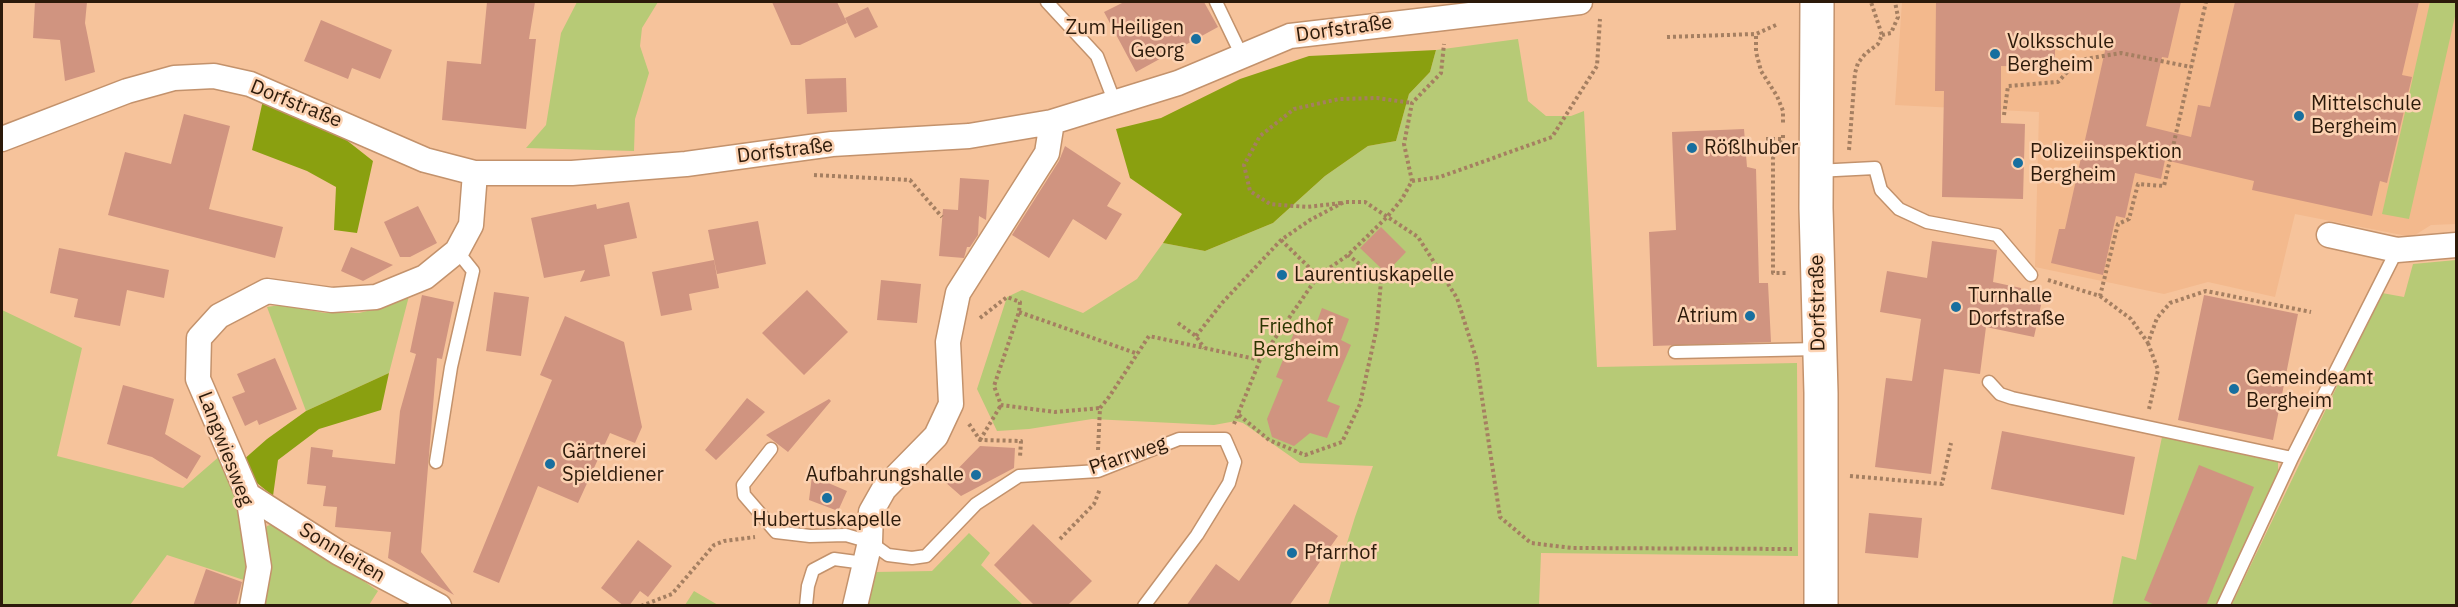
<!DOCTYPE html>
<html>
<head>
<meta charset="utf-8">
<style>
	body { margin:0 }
	#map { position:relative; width:2458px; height:607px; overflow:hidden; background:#f6c39b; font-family:"IBM Plex Sans",sans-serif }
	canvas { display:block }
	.frame { position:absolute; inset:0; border:3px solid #2c1a0a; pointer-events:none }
</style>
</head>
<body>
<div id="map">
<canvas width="2458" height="607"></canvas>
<div class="frame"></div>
</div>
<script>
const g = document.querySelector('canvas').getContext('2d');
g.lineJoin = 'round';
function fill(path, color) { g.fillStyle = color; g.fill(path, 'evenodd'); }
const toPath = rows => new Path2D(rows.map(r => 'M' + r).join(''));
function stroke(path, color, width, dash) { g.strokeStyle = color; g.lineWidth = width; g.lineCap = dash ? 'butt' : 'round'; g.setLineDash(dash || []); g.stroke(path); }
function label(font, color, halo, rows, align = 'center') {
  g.font = font + ' "IBM Plex Sans",sans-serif'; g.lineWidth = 5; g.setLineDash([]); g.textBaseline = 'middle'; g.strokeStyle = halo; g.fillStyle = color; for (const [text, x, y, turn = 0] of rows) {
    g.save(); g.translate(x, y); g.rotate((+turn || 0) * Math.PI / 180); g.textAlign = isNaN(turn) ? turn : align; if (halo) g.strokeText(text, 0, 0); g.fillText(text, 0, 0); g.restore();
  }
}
fill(toPath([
	[1902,2,2456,2,2456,224,2431,225,2412,237,2295,214,2275,297,2208,282,2164,294,2035,267,2039,112,1895,105]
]), '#f3b98d');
fill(toPath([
	[577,2,658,2,642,28,640,46,649,73,635,119,634,151,526,148,546,125,561,33],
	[2430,2,2456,2,2456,12,2409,219,2382,214],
	[1518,39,1528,101,1546,116,1571,116,1584,111,1597,367,1797,363,1798,556,1541,553,1539,605,1328,605,1355,517,1373,466,1300,463,1243,423,1236,421,1214,425,1092,419,1029,429,997,431,977,389,1007,297,1022,290,1083,313,1137,279,1163,243,1205,251,1273,223,1325,176,1368,146,1396,141,1409,94,1430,72,1436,50],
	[2456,260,2456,605,2231,606,2382,293,2404,297,2413,264],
	[409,296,389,373,306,411,267,307,280,305,325,313,359,313,384,307],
	[2,310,82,348,57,456,183,488,221,455,238,496,250,582,167,555,130,605,2,605],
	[2162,437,2278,462,2278,475,2216,605,2112,606,2122,556,2136,560],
	[276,523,283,525,378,591,369,605,264,605,264,533,267,526],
	[969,533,990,553,981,565,1023,605,865,606,875,572,932,571],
	[694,591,718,605,685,605]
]), '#b7ca76');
fill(toPath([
	[1436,50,1430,72,1409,94,1396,141,1368,146,1325,176,1273,223,1205,251,1163,243,1182,214,1130,178,1116,129,1161,118,1240,79,1309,56],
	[263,100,340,135,373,161,357,233,334,230,336,187,307,171,252,150],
	[389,373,381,410,319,429,278,460,273,496,252,479,242,461,267,439,306,411]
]), '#8aa010');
fill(toPath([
	[35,2,87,2,85,23,95,72,65,81,60,40,33,38],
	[487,2,535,2,529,39,536,39,526,129,442,120,447,61,481,64],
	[772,2,837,2,847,23,800,45,791,45],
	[1124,2,1204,2,1218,27,1136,72,1104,12],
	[1936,2,2181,2,2168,58,2162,57,2146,126,2191,137,2198,105,2210,107,2235,2,2419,2,2402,75,2412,77,2387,183,2380,181,2372,216,2252,190,2254,181,2165,160,2161,179,2135,173,2125,218,2116,216,2103,275,2051,263,2059,229,2065,229,2107,42,2055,40,2055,67,2001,66,2001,123,2025,124,2023,199,1942,197,1944,91,1935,91],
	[868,7,878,27,855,38,845,18],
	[321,20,392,50,380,79,352,68,348,79,304,61],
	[846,78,847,112,807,114,805,79],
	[184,114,230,126,209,209,283,227,275,258,108,215,125,152,171,164],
	[1744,129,1747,167,1756,169,1759,283,1768,283,1771,342,1653,346,1649,232,1676,230,1672,132],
	[1065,146,1121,183,1107,206,1122,214,1106,240,1073,219,1049,258,1012,235,1059,161],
	[960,178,989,180,986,220,979,216,978,235,970,247,967,247,964,258,939,256,943,209,958,210],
	[629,202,637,238,604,245,610,276,580,282,585,270,544,278,531,218,596,204,597,209],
	[418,206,437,243,410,257,400,257,384,222],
	[758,221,766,264,717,274,708,230],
	[1381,227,1406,252,1386,273,1360,248],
	[1932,241,1997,250,1993,282,2021,288,2021,294,2043,296,2034,337,1986,327,1980,374,1944,369,1931,474,1875,467,1886,378,1912,381,1921,319,1880,312,1887,271,1927,278],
	[351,247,393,265,363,281,341,271],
	[59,248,169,270,164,298,127,290,120,326,74,317,78,299,50,293],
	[714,260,719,288,689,294,692,310,661,316,652,272],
	[881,280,921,284,917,323,877,320],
	[807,290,848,332,804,375,762,333],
	[494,292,529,297,521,356,486,351],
	[422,295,454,302,442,359,437,358,421,552,454,595,388,558,391,532,335,527,337,507,323,506,326,486,307,484,311,447,333,450,332,457,395,464,400,411,416,354,410,352],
	[2204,295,2298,314,2273,440,2178,420],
	[1322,308,1349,319,1341,340,1351,345,1327,401,1340,406,1327,438,1310,433,1294,446,1272,437,1267,419,1283,380,1276,377,1298,323,1314,330],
	[565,316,624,342,642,427,635,443,610,433,578,503,538,486,499,583,473,572,552,380,540,375],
	[275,358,297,409,259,425,257,420,245,426,232,397,245,392,237,374],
	[123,385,174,399,165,434,201,456,187,479,152,457,107,444],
	[747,398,765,412,716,460,705,450],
	[829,399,831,401,788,452,766,435],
	[2002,431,2135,457,2124,515,1991,489],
	[980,446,1015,448,1014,468,961,496,945,482],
	[2199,465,2254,487,2206,606,2157,606,2144,600],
	[812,476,847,491,838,511,809,500],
	[1294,504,1338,536,1289,606,1186,606,1216,564,1239,581],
	[1869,513,1922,518,1918,558,1865,553],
	[1033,524,1092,581,1067,606,1035,606,994,565],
	[638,540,672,566,648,597,640,591,629,606,624,606,601,588],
	[206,569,242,582,236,606,193,606]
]), '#d09480');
const service = toPath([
	[1047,2,1097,56,1115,103],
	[1216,2,1242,56],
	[1816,171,1875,168,1881,190,1899,209,1927,222,1997,235,2031,275],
	[1675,352,1818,349],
	[1989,382,2000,394,2012,398,2292,458],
	[771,449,743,485,744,495,776,532,810,536,846,535,870,542,888,555,912,558,926,556,976,504,1019,476,1098,471,1179,439,1225,439,1235,462,1229,483,1197,535,1144,606],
	[436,462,451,367,473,271,457,251],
	[806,606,808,586,813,570,834,559,864,563],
	[2223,606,2292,458,2397,250]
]);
const minor = toPath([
	[2,139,127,91,174,78,214,76,250,84,425,160,475,173,572,173,686,164,832,144,969,136,1052,122,1178,83,1290,36,1580,2],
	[2329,235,2397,250,2456,245],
	[248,495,339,553,439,606],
	[252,606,259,567,248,495,198,379,199,338,219,316,267,291,332,300,376,297,425,277,457,251,471,225,475,173],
	[855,606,870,542,871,512,884,489,936,436,951,404,948,342,958,293,1047,153,1052,122]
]);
const primary = toPath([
	[1817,2,1816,208,1821,393,1821,606]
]);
stroke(service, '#c3926c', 15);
stroke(minor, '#c3926c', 27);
stroke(primary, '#c3926c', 36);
stroke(toPath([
	[1776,25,1756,34,1756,52,1761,71,1777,96,1783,111,1783,124],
	[1882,35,1891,33,1898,17,1895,2],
	[1667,37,1756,34],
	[2004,115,2008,86,2058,82,2070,69,2086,59,2121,53,2191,67],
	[1783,135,1783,139,1773,158,1773,273,1787,273],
	[1766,139,1783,139],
	[1849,150,1855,73,1858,63,1865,54,1878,44,1882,35,1871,2],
	[814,175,910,180,942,217],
	[1412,181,1440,177,1552,137,1597,66,1600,19],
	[1341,203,1307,207,1270,204,1250,191,1244,165,1260,136,1294,109,1339,99,1377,98,1412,103],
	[1281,240,1318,276],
	[2048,280,2100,296,2118,224,2129,219,2138,184,2164,186,2206,2],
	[2100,296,2131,319,2148,343,2157,318,2170,303,2206,291,2311,312],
	[1019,312,1138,354],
	[980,318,1007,297,1020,302,1019,312,994,386,1001,405,1055,412,1100,408],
	[1178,323,1196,336,1204,348],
	[1196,336,1222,303,1281,240,1310,220,1344,202,1365,202,1418,237,1457,298,1476,358,1500,517,1531,543,1572,548,1792,549],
	[2148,343,2158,370,2149,409],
	[1239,415,1269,440,1305,455,1342,442,1360,404,1377,327,1381,281,1348,255],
	[969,424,980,440,1021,441,1020,457],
	[1234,424,1260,360,1318,276,1348,255,1387,217,1402,199,1412,181,1404,144,1412,103,1441,73,1444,44],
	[980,440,1001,405],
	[1098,450,1100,408,1109,397,1149,336,1260,360],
	[1850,476,1942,484,1951,443],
	[1060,539,1094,504,1100,489],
	[641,606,672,594,714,545,724,541,755,537]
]), '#a57f61', 4, [3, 3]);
stroke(service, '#fff', 12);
stroke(minor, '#fff', 24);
stroke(primary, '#fff', 33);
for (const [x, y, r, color] of [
	[1196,39,6,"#186f9f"],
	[1995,54,6,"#186f9f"],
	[2299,116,6,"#186f9f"],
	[1692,148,6,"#186f9f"],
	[2018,163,6,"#186f9f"],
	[1282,275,6,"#186f9f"],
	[1956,307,6,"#186f9f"],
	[1750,316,6,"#186f9f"],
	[2234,389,6,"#186f9f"],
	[550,464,6,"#186f9f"],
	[976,475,6,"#186f9f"],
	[827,498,6,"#186f9f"],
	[1292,553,6,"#186f9f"]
]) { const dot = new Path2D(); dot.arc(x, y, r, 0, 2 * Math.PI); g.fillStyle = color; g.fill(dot); stroke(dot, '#fcd2b2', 2); }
label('20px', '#2c1a0a', '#fcd2b2', [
	["Zum Heiligen",1184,28,"right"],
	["Georg",1184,51,"right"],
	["Volksschule",2007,42],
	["Bergheim",2007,65],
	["Mittelschule",2311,104],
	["Bergheim",2311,127],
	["Rößlhuber",1704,148],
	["Polizeiinspektion",2030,152],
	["Bergheim",2030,175],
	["Laurentiuskapelle",1294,275],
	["Turnhalle",1968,296],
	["Dorfstraße",1968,319],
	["Atrium",1738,316,"right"],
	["Gemeindeamt",2246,378],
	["Bergheim",2246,401],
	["Gärtnerei",562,452],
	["Spieldiener",562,475],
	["Aufbahrungshalle",964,475,"right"],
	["Hubertuskapelle",827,520,"center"],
	["Pfarrhof",1304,553]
], 'left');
label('20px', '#2c1a0a', '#fcd2b2', [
	["Dorfstraße",1344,29,-8],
	["Dorfstraße",296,104,22],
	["Dorfstraße",785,151,-7],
	["Dorfstraße",1818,303,-91],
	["Langwiesweg",225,449,69],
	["Pfarrweg",1128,456,-19],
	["Sonnleiten",342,553,31]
]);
label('20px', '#2c3500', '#fcd2b2', [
	["Friedhof",1296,327],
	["Bergheim",1296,350]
]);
</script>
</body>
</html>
